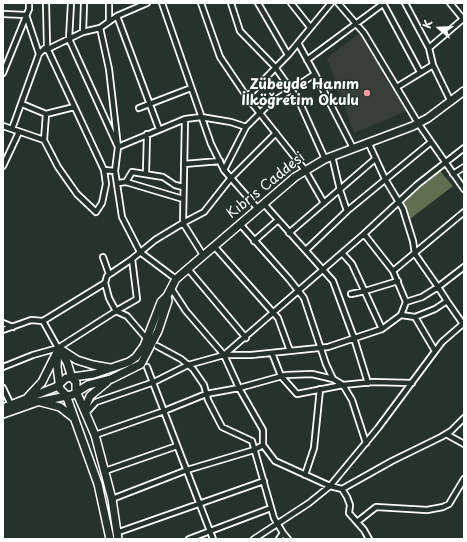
<!DOCTYPE html>
<html>
<head>
<meta charset="utf-8">
<style>
	body { margin:0 }
	#map { position:relative; width:467px; height:542px; overflow:hidden; background:#26332d; font-family:"Playpen Sans",sans-serif }
	canvas { display:block }
	.frame { position:absolute; inset:0; border:4px solid #fff; pointer-events:none }
	.north { position:absolute; left:419px; top:8px; width:40px; height:40px; -webkit-text-stroke:3px #26332d; paint-order:stroke; rotate:289deg; font-size:11px; font-weight:700; line-height:16px; text-align:center; color:#fff }
	.north::after { content:''; display:block; margin:auto; width:14px; height:18px; background:#fff; clip-path:polygon(50% 0,100% 100%,50% 72%,0 100%) }
</style>
</head>
<body>
<div id="map">
<canvas width="467" height="542"></canvas>
<div class="frame"></div>
<div class="north">K</div>
</div>
<script>
const g = document.querySelector('canvas').getContext('2d');
g.lineJoin = 'round';
function fill(path, color) { g.fillStyle = color; g.fill(path, 'evenodd'); }
const toPath = rows => new Path2D(rows.map(r => 'M' + r).join(''));
function stroke(path, color, width, dash) { g.strokeStyle = color; g.lineWidth = width; g.lineCap = dash ? 'butt' : 'round'; g.setLineDash(dash || []); g.stroke(path); }
function label(font, color, halo, rows, align = 'center') {
  g.font = font + ' "Playpen Sans",sans-serif'; g.lineWidth = 3; g.setLineDash([]); g.textBaseline = 'middle'; g.strokeStyle = halo; g.fillStyle = color; for (const [text, x, y, turn = 0] of rows) {
    g.save(); g.translate(x, y); g.rotate((+turn || 0) * Math.PI / 180); g.textAlign = isNaN(turn) ? turn : align; if (halo) g.strokeText(text, 0, 0); g.fillText(text, 0, 0); g.restore();
  }
}
fill(toPath([
	[361,32,385,73,383,75,407,111,354,133,327,58]
]), '#393f38');
fill(toPath([
	[440,171,453,186,410,219,403,202]
]), '#616e4f');
const minor = toPath([
	[162,3,211,144,224,170,258,209],
	[201,3,220,57,247,97,288,55,331,3],
	[231,3,240,31,275,67,299,101,325,159],
	[258,3,288,55],
	[291,3,310,27],
	[338,3,364,33,418,123,464,189],
	[383,3,420,72],
	[450,3,464,20],
	[3,14,26,15,39,54],
	[117,16,159,129],
	[109,21,109,3],
	[83,32,84,3],
	[429,48,463,19],
	[46,50,83,32,100,28],
	[48,50,104,170,115,171,118,147,69,39,71,3],
	[307,60,384,3],
	[433,65,451,102],
	[3,73,29,9,29,3],
	[315,74,353,148],
	[397,87,433,65,429,48,405,3],
	[247,97,305,170,324,203],
	[22,104,46,114],
	[74,107,46,114,44,140,58,167,77,194,96,212,102,203,106,184,104,170],
	[139,108,191,88],
	[185,119,201,117,231,122,246,127,268,105,315,74,298,43],
	[3,126,44,140],
	[12,129,39,54,47,46,46,3],
	[368,142,385,179,403,209,413,241,415,254,438,287,464,267],
	[184,164,220,161],
	[3,166,19,132],
	[224,170,246,127],
	[115,171,122,217,140,252,176,279],
	[146,173,147,134],
	[453,174,464,167],
	[126,182,132,172,163,177,175,185,183,187],
	[118,183,126,182,183,199],
	[264,204,333,281,354,338,368,383],
	[347,211,431,142],
	[240,224,289,279,304,298,326,364,333,379,343,385,297,394,281,376,272,353],
	[289,233,375,159],
	[364,234,224,355,251,355,328,347,382,329,401,315],
	[254,241,278,220],
	[214,246,278,318,290,351],
	[306,250,347,211,340,190,332,156],
	[342,253,352,264,382,329],
	[203,255,183,223,204,212,230,179,276,133],
	[103,257,109,274],
	[188,269,246,338],
	[393,271,464,212],
	[351,294,365,291,398,281],
	[447,301,463,324],
	[406,302,422,297,438,287,447,301,435,309,415,317],
	[43,321,105,283],
	[3,323,13,327],
	[3,330,31,320,43,321,58,348],
	[146,338,127,316,116,311,137,299,132,259,155,240,183,223,185,119,118,147,109,69,100,28,117,16,147,3],
	[157,346,181,359,193,369,204,385,208,400,222,427,252,441,274,518,283,533,279,539],
	[435,351,415,317,401,315,406,302,393,271,364,234,418,184,464,148],
	[3,367,33,355,58,348,116,311,109,298,105,283,107,276,132,259],
	[147,367,213,539],
	[3,388,11,405],
	[86,413,96,402,154,382,188,365,224,355],
	[446,434,464,444],
	[95,435,164,411,206,394,239,388,286,375,312,374,333,379],
	[366,443,352,400,343,385,373,382,412,383],
	[263,445,275,461,330,486,378,428,442,342,464,323],
	[105,471,177,446],
	[305,475,314,448,320,389],
	[342,489,392,461,441,437,451,431,464,418],
	[112,499,187,470,254,450,263,445,263,430,239,388,224,355,186,311,171,288],
	[357,522,376,507,427,510,443,507,449,504,464,479],
	[116,533,264,481],
	[283,533,288,539],
	[189,539,271,508],
	[254,539,309,503,330,486,342,489,347,497,350,505,349,513,364,530,369,539]
]);
const secondary = toPath([
	[58,348,67,362,72,378,76,382,76,391,95,435,112,499,118,539],
	[58,348,57,367,60,389,66,395,98,484,110,539],
	[60,349,77,360,93,365,110,368],
	[28,397,42,382,56,354],
	[41,402,60,407,74,418],
	[3,408,56,387,66,378,94,374,129,362,136,357,144,346,161,302,167,296,176,279,295,177,325,159,413,126,428,118,464,91],
	[85,408,90,396,107,382],
	[3,414,37,402,72,395,88,385,111,379,141,364,158,331,168,301,167,296]
]);
stroke(minor, '#fff', 8);
stroke(secondary, '#fff', 10);
stroke(minor, '#26332d', 4.5);
stroke(secondary, '#26332d', 7);
for (const [x, y, r, color] of [
	[367,93,4,"#ff9aa2"]
]) { const dot = new Path2D(); dot.arc(x, y, r, 0, 2 * Math.PI); g.fillStyle = color; g.fill(dot); stroke(dot, '#26332d', 1.5); }
label('bold 14px', '#fff', '#26332d', [
	["Zübeyde Hanım",359,85],
	["İlköğretim Okulu",359,101]
], 'right');
label('14px', '#fff', '#26332d', [
	["Kıbrıs Caddesi",266,186,-39]
]);
</script>
</body>
</html>
